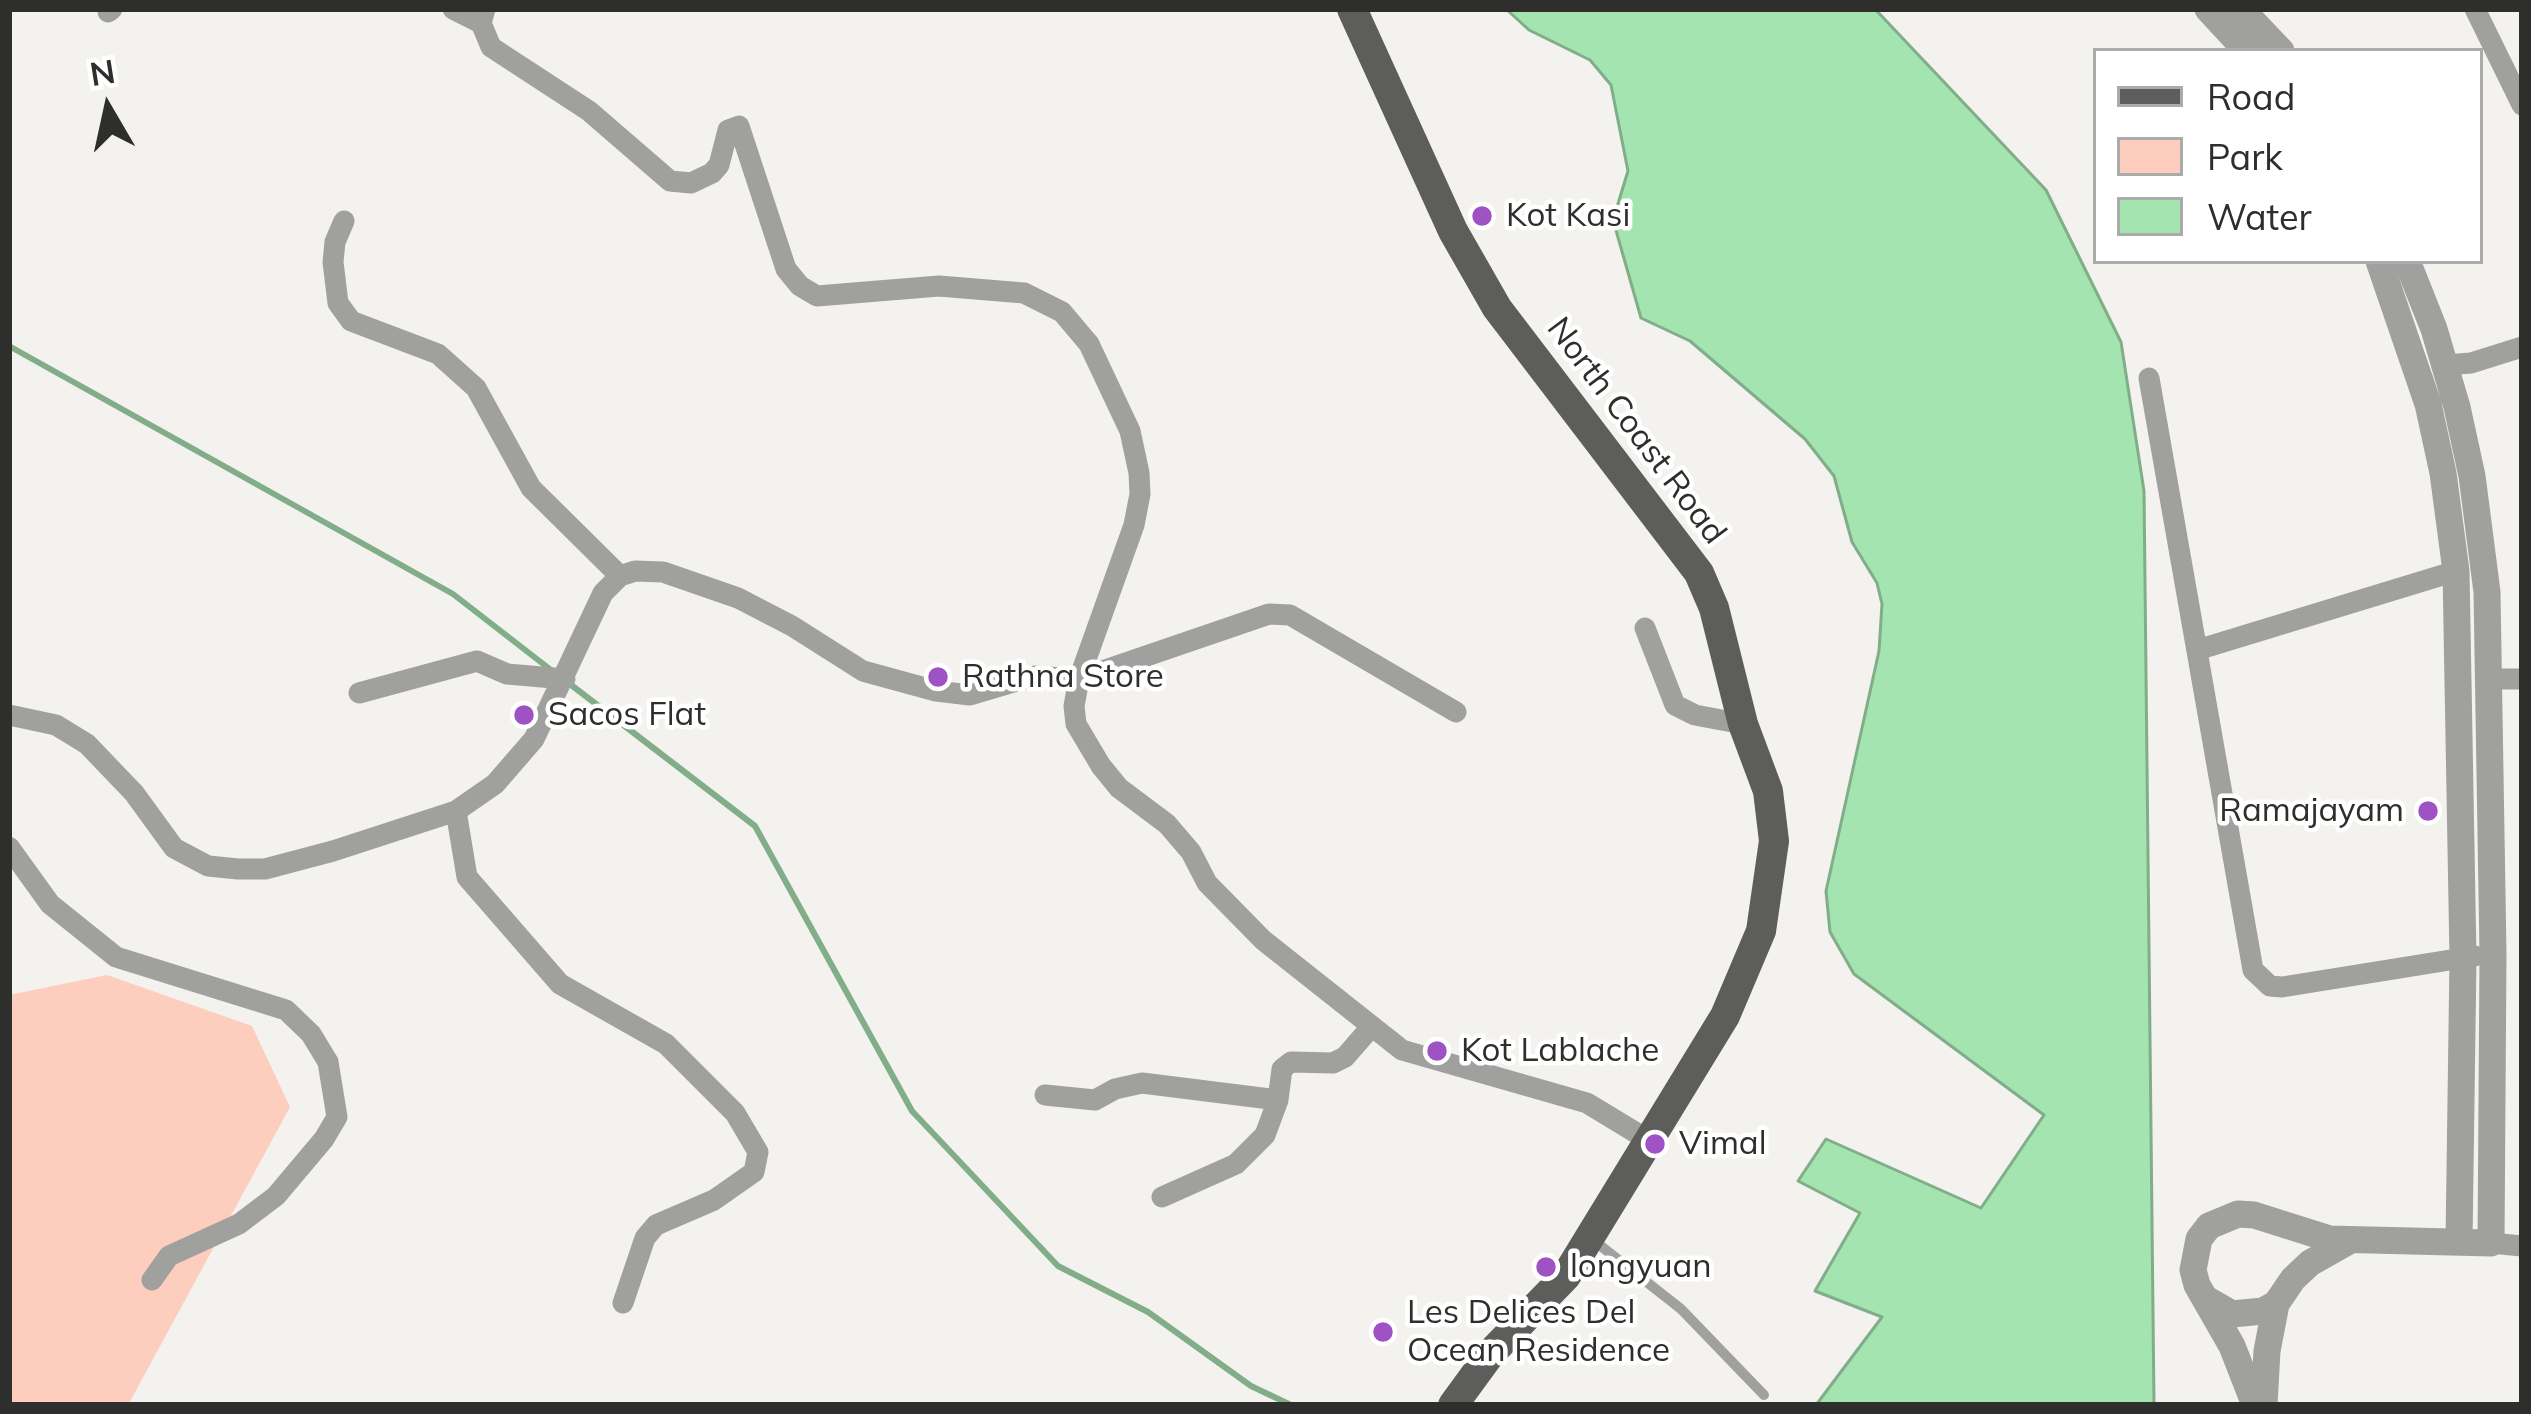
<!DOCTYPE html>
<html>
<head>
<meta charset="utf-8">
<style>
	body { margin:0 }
	#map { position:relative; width:2531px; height:1414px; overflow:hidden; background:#f3f2ee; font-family:Mulish,sans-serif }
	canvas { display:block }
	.frame { position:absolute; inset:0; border:12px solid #2e2e2d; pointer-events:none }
	.legend { position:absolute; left:2093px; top:48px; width:390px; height:216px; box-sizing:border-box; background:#fff; border:3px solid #ababab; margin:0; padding:15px 21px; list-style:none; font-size:36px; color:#2e2e2d }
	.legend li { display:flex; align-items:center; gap:24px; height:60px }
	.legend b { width:60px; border:3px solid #ababab }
	.north { position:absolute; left:48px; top:48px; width:120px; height:120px; -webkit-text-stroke:9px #fff; paint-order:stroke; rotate:351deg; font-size:33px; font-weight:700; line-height:48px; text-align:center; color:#2e2e2d }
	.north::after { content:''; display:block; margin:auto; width:42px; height:54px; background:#2e2e2d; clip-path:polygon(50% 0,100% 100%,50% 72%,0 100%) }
</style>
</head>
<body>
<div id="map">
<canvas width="2531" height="1414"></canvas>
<div class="frame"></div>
<ul class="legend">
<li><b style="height:15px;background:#5d5e5c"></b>Road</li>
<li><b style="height:33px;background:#fdcdbe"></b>Park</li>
<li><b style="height:33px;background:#a4e4b0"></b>Water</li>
</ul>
<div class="north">N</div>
</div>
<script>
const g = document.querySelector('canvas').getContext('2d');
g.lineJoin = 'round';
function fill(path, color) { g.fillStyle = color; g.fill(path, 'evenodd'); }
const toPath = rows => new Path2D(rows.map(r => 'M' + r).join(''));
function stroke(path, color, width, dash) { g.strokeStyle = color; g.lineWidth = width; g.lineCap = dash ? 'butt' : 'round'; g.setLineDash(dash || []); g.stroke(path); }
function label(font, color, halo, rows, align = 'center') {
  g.font = font + ' Mulish,sans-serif'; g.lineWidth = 9; g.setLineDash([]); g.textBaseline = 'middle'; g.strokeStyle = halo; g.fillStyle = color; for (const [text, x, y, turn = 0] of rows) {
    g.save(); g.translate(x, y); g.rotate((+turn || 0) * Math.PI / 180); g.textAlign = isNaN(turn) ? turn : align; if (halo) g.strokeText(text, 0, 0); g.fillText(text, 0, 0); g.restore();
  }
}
fill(toPath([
	[107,975,252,1026,290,1107,128,1405,9,1405,9,995]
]), '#fdcdbe');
const water = toPath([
	[1506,9,1875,9,2046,190,2121,342,2144,491,2154,1405,1816,1405,1882,1317,1815,1291,1860,1213,1798,1181,1826,1139,1981,1208,2044,1115,1854,974,1830,932,1826,891,1879,651,1882,604,1877,583,1852,542,1834,476,1805,439,1690,341,1641,318,1613,220,1628,171,1611,85,1590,60,1529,30,1506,9]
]);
fill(water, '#a4e4b0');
stroke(water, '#81ad89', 3);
stroke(toPath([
	[9,346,453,594,551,670],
	[566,681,755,826,912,1111,1058,1266,1148,1312,1251,1386,1291,1405]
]), '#81ad89', 6);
stroke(toPath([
	[1592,1239,1681,1309,1764,1395]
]), '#a0a09f', 10);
stroke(toPath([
	[453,9,481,23],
	[485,9,481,23,491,47,589,111,670,181,691,183,712,173,719,165,728,130,739,126,786,269,800,286,817,296,939,286,1024,293,1062,312,1089,344,1130,431,1139,473,1140,494,1134,525,1079,679,1074,706,1076,724,1101,766,1119,788,1167,824,1191,852,1207,883,1263,940,1402,1050,1587,1103,1648,1140],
	[2475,9,2522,105],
	[108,12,112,9],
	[344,221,335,242,333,262,338,303,351,321,438,354,476,388,531,488,620,576],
	[2445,365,2471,363,2522,347],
	[2149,378,2253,970,2270,986,2282,987,2475,956],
	[1645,628,1675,705,1695,715,1743,724],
	[2197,650,2456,571],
	[2488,679,2522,679],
	[359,693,477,661,507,674,565,679],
	[9,715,56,725,87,744,134,793,174,848,208,866,238,869,265,869,333,851,456,811,495,784,534,739,603,593,620,576,635,571,663,572,738,598,792,626,863,671,936,691,970,695,1034,676,1079,679,1269,614,1290,615,1456,712],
	[456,811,467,877,560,984,666,1044,735,1113,758,1152,754,1172,714,1200,656,1225,645,1238,623,1303],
	[9,847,50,904,116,957,286,1010,311,1034,328,1062,337,1117,324,1139,276,1196,239,1224,169,1256,152,1280],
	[1045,1095,1095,1100,1115,1089,1142,1083,1278,1100],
	[1162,1197,1236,1164,1265,1135,1278,1100,1282,1069,1291,1062,1333,1063,1345,1057,1372,1026],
	[2491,1243,2522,1246]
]), '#a0a09f', 21);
stroke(toPath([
	[2208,9,2247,51],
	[2241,9,2281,51],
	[2379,261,2428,404,2443,473,2456,571,2463,958,2459,1242],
	[2206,1299,2232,1314,2263,1311,2276,1304,2293,1279,2310,1263,2349,1241],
	[2255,1405,2232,1346,2197,1285,2193,1270,2199,1239,2209,1226,2238,1214,2254,1215,2330,1239,2491,1243,2493,954,2487,592,2472,476,2457,407,2434,329,2407,261],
	[2264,1405,2267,1351,2276,1304]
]), '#a0a09f', 27);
stroke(toPath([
	[1352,9,1453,231,1497,308,1699,573,1714,608,1743,724,1768,791,1774,841,1761,931,1725,1016,1566,1276,1491,1353,1453,1405]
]), '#5d5e5c', 30);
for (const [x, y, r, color] of [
	[1482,216,12,"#9f52c3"],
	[938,677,12,"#9f52c3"],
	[524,715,12,"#9f52c3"],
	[2428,811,12,"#9f52c3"],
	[1437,1051,12,"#9f52c3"],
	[1655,1144,12,"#9f52c3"],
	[1546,1267,12,"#9f52c3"],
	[1383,1332,12,"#9f52c3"]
]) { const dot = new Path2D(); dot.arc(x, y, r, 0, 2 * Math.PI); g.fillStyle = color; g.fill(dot); stroke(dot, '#fff', 4.5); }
label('33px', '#2e2e2d', '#fff', [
	["Kot Kasi",1506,216],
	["Rathna Store",962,677],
	["Sacos Flat",548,715],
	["Ramajayam",2404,811,"right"],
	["Kot Lablache",1461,1051],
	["Vimal",1679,1144],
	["longyuan",1570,1267],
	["Les Delices Del",1407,1313],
	["Ocean Residence",1407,1351]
], 'left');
label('33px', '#2e2e2d', '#fff', [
	["North Coast Road",1636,431,53]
]);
</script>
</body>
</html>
